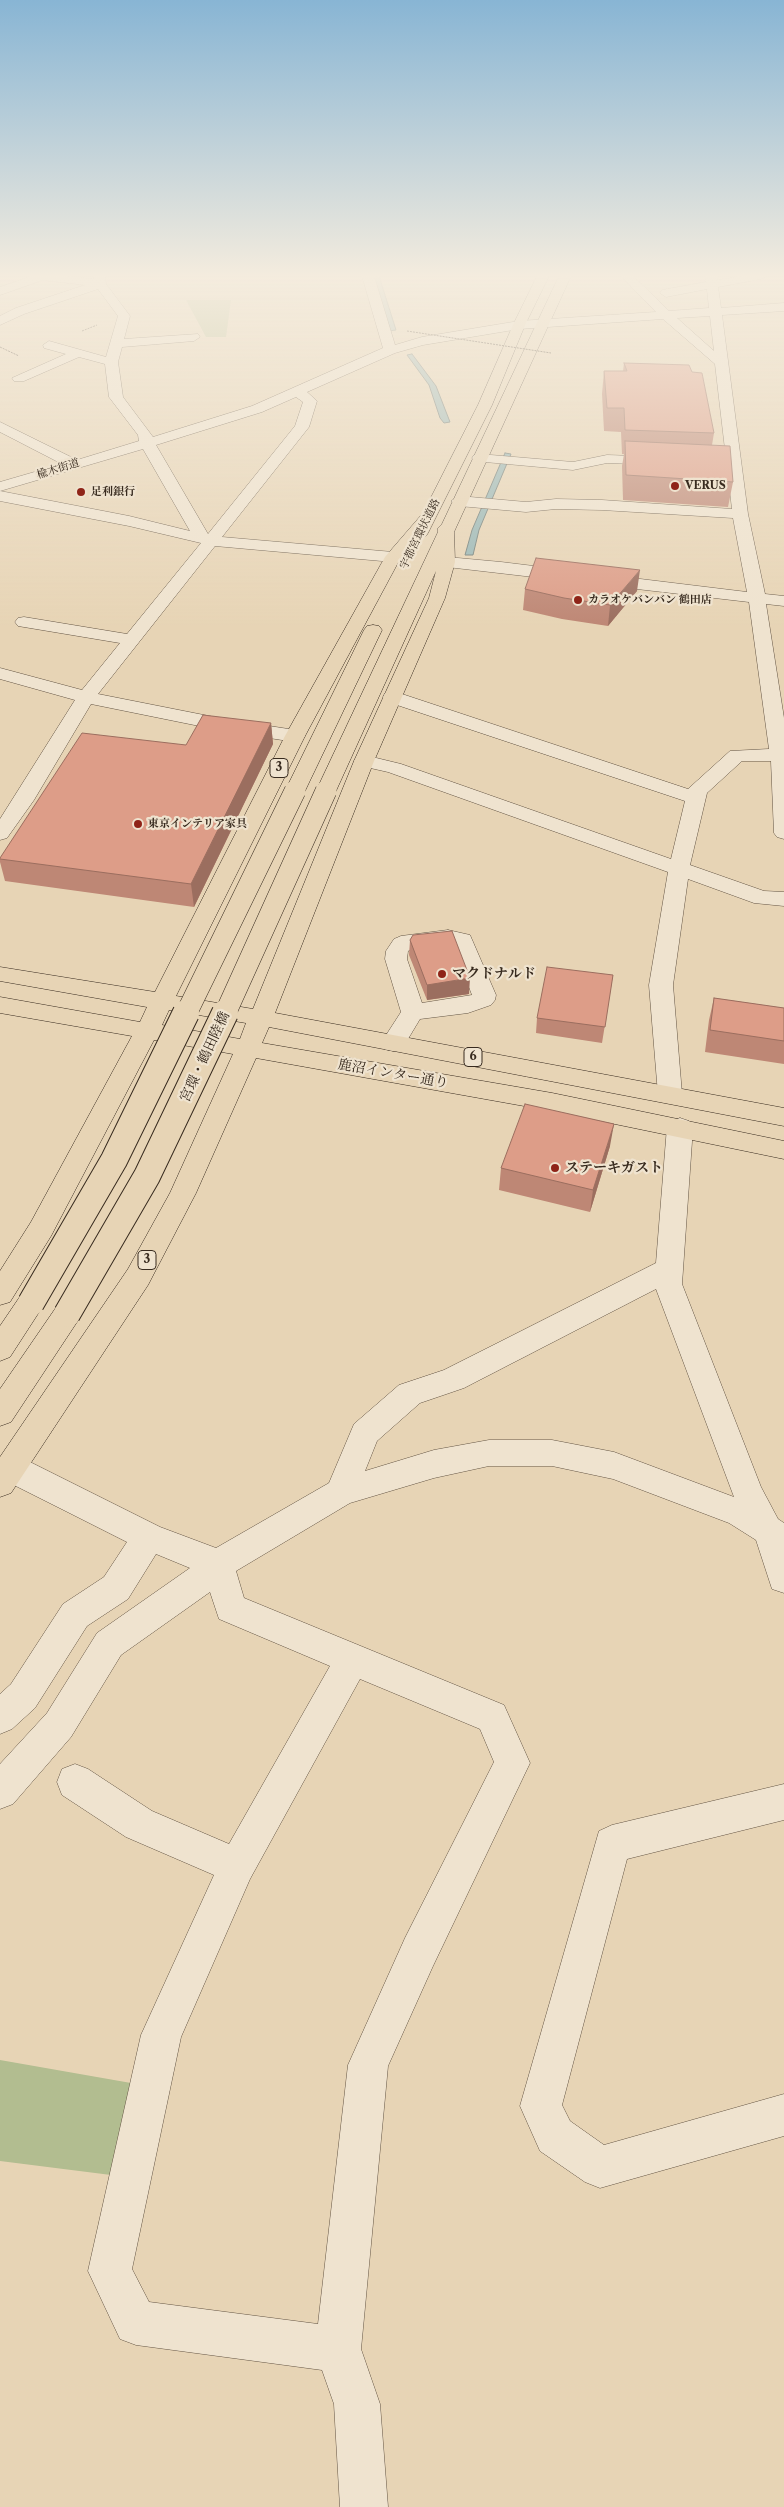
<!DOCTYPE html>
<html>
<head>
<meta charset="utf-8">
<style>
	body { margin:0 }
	canvas { display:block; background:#e7d4b5 }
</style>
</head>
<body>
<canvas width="784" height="2507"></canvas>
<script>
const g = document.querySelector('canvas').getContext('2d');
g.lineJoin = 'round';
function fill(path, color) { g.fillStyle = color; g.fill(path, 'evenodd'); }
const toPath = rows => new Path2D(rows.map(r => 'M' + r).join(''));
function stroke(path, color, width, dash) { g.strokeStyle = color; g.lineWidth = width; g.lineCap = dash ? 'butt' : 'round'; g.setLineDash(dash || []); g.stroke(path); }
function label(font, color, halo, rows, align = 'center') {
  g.font = font + ' "Libre Caslon Text","Noto Serif JP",serif'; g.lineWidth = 4.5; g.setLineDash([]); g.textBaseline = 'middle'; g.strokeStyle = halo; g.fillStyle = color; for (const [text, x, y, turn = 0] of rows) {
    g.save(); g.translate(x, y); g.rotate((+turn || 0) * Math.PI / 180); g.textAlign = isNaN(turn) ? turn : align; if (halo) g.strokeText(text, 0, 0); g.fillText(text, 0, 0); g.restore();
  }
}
fill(toPath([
	[186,300,231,300,226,337,206,337],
	[0,2060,131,2083,111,2175,0,2161]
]), '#b2bd90');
const water = toPath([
	[373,276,379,276,396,330,389,331,373,276],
	[412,354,436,386,450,422,444,423,440,418,429,385,407,355,412,354],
	[505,453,511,454,479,530,473,555,465,555,472,530,505,453]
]);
fill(water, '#99b7b6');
stroke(water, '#727f7a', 1);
const minor = toPath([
	[32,276,67,276,94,279,93,276,105,276,106,284,130,316,124,339,198,334,200,337,194,341,122,347,118,362,123,397,153,437,252,406,383,348,362,276,374,276,395,345,422,337,519,321,656,312,621,276,633,276,669,311,709,308,707,289,666,297,660,293,662,290,706,282,705,276,717,276,717,280,743,276,767,276,761,279,718,287,721,308,784,303,784,311,722,315,748,514,765,594,784,596,784,606,766,604,784,718,784,839,777,837,774,833,771,761,742,761,707,793,690,865,764,891,784,892,784,906,754,903,688,879,673,985,682,1094,679,1100,670,1103,661,1100,658,1094,649,985,668,872,388,772,357,765,354,761,357,757,364,755,401,764,671,859,685,801,385,701,383,697,385,693,392,691,399,693,688,789,730,751,769,749,749,602,447,567,439,562,447,557,501,562,747,592,733,518,602,510,556,509,526,512,459,506,451,501,459,496,526,502,556,499,602,500,732,509,715,364,663,319,519,329,423,345,395,353,307,392,317,401,309,427,222,537,393,552,399,554,401,557,399,560,393,562,215,546,98,694,224,719,295,730,302,732,305,736,302,740,295,742,224,731,91,704,34,800,7,838,0,840,0,819,75,700,0,679,0,668,82,690,120,643,18,626,15,622,18,618,24,617,127,634,201,543,129,526,0,501,0,482,62,464,0,432,0,422,77,460,139,441,138,435,109,397,105,364,79,357,24,381,14,381,12,378,66,354,44,348,43,345,49,341,106,357,118,316,98,289,24,314,0,325,0,316,16,308,85,285,43,280,0,295,0,287,32,276],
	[710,316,714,351,677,318,710,316],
	[296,397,303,402,295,426,208,534,156,445,262,412,296,397],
	[143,449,190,531,129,516,0,491,143,449],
	[479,454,573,462,607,455,661,457,668,461,661,465,607,463,573,470,474,461,472,458,474,455,479,454],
	[448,930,470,935,496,995,495,1000,491,1005,468,1013,420,1019,402,1049,393,1051,384,1049,381,1043,401,1012,385,959,386,951,394,939,401,936,448,930],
	[448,944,453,945,472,995,422,1003,407,959,408,951,413,948,448,944],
	[680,1118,689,1121,693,1127,682,1284,761,1487,778,1519,784,1523,784,1593,772,1589,756,1540,729,1523,613,1479,552,1466,489,1466,434,1478,350,1503,236,1571,244,1598,504,1705,530,1763,433,1966,388,2066,361,2349,380,2404,388,2507,340,2507,334,2404,322,2370,136,2345,120,2339,88,2271,141,2035,214,1875,126,1837,62,1795,57,1782,62,1769,75,1764,88,1769,152,1811,229,1844,330,1666,219,1619,210,1592,121,1655,71,1737,13,1804,0,1809,0,1764,47,1713,97,1633,190,1568,156,1554,128,1599,87,1626,35,1708,12,1729,0,1734,0,1694,11,1684,63,1604,104,1577,127,1542,0,1478,0,1459,11,1454,22,1458,160,1527,216,1548,329,1483,354,1424,399,1385,444,1370,656,1263,667,1127,671,1121,680,1118],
	[656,1289,734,1497,614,1452,552,1440,489,1440,434,1450,365,1471,377,1441,420,1403,464,1388,656,1289],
	[360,1679,480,1729,494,1762,405,1938,348,2065,318,2324,149,2302,132,2269,181,2037,250,1879,360,1679],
	[784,1784,784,1820,627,1859,562,2105,570,2121,604,2145,784,2094,784,2136,600,2188,585,2182,540,2151,520,2106,599,1831,612,1825,784,1784]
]);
const major = toPath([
	[537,276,549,276,525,325,492,405,428,533,426,536,418,537,400,559,305,736,176,996,253,1009,354,761,429,598,436,571,336,791,333,795,326,797,319,795,316,791,438,532,438,528,442,524,559,276,571,276,454,532,455,562,445,598,374,761,275,1013,784,1108,784,1126,269,1027,262,1043,552,1093,784,1141,784,1159,552,1111,256,1058,196,1193,148,1285,11,1493,0,1497,0,1457,128,1269,170,1193,233,1054,154,1040,51,1236,10,1302,0,1305,0,1271,31,1222,132,1036,0,1013,0,997,140,1022,147,1007,0,981,0,967,155,992,285,736,385,557,423,513,478,405,513,325,537,276],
	[169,1010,246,1023,240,1039,162,1025,169,1010],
	[373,625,379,626,382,630,305,791,302,795,295,797,288,795,285,791,364,630,367,626,373,625],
	[31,1292,41,1295,45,1303,10,1357,0,1361,0,1326,21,1295,31,1292],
	[67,1303,77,1306,81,1314,77,1322,11,1422,0,1426,0,1389,57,1306,67,1303]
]);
stroke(minor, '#645544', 1);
stroke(major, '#382b1f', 1);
stroke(toPath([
	[82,331,97,325],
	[0,347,19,356]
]), '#382b1f', 1, [2, 1]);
fill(minor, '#efe3cf');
fill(major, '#e7d4b5');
const majorBridgeFar1 = toPath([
	[186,1014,295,791],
	[225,1014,326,791]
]);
const majorBridge = toPath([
	[31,1303,114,1160,186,1013],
	[67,1314,147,1176,225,1013]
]);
stroke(majorBridgeFar1, '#382b1f', 22, []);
stroke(majorBridge, '#382b1f', 28, []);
stroke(toPath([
	[407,331,551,353]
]), '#382b1f', 1, [2, 1]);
stroke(majorBridgeFar1, '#e7d4b5', 21);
stroke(majorBridge, '#e7d4b5', 26);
fill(toPath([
	[624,363,714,433,712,445,733,482,728,507,623,500,622,466,624,454,622,454,621,432,604,431,602,394,604,371,623,371],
	[525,589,637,591,608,626,562,619,523,610],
	[271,723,273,744,194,907,5,881,0,862,0,858,186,745],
	[410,940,469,994,427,1000,409,955],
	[613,975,602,1043,536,1033,537,1018],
	[714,998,784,1008,784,1064,705,1052,709,1020],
	[610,1146,590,1212,499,1190,501,1168]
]), '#be8775');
fill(toPath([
	[640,570,637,591,608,626,610,605],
	[271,723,273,744,194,907,191,884],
	[470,978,469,994,427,1000,427,985],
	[614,1124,610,1146,590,1212,593,1190]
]), '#9b6e5f');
const building = toPath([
	[624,363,689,365,692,372,702,373,714,433,625,430,624,408,607,408,604,371,627,371,624,363],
	[625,441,730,446,733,482,626,475,625,441],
	[536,558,640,570,610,605,564,598,525,589,536,558],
	[203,715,271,723,191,884,0,859,0,858,82,733,186,745,203,715],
	[452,931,470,978,427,985,410,940,413,935,452,931],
	[547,967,613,975,605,1027,537,1018,547,967],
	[714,998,784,1008,784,1041,710,1030,714,998],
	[525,1104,614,1124,593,1190,501,1168,525,1104]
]);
fill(building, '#dd9d88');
stroke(building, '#9b6e5f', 1);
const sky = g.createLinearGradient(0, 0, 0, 627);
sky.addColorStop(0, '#88b5d4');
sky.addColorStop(0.44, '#f4ecde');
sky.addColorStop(1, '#f4ecde00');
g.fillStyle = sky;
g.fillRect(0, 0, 784, 627);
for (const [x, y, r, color] of [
	[675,486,5,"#8f2418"],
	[81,492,5,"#8f2418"],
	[578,600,5,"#8f2418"],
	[138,824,5,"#8f2418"],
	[442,974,5,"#8f2418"],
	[555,1168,5,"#8f2418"]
]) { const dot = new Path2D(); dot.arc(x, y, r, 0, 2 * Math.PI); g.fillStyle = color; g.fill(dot); stroke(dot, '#efe3cf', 2); }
label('11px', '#382b1f', '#efe3cf', [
	["楡木街道",58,469,-17],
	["宇都宮環状道路",420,534,-64]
]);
label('bold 11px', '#382b1f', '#efe3cf', [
	["VERUS",685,486],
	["足利銀行",91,492],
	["カラオケバンバン 鶴田店",588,600],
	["東京インテリア家具",148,824]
], 'left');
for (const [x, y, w] of [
	[279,768,18],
	[473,1057,18],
	[147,1260,18]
]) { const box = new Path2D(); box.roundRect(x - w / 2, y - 9.5, w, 19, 4); g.fillStyle = '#efe3cf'; g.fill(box); stroke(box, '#382b1f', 1); }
label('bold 12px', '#382b1f', null, [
	["3",279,768],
	["6",473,1057],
	["3",147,1260]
]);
label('bold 14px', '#382b1f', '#efe3cf', [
	["マクドナルド",452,974],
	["ステーキガスト",565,1168]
], 'left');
label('14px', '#382b1f', '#efe3cf', [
	["宮環・鶴田陸橋",205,1057,-65],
	["鹿沼インター通り",393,1074,10]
]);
</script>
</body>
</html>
